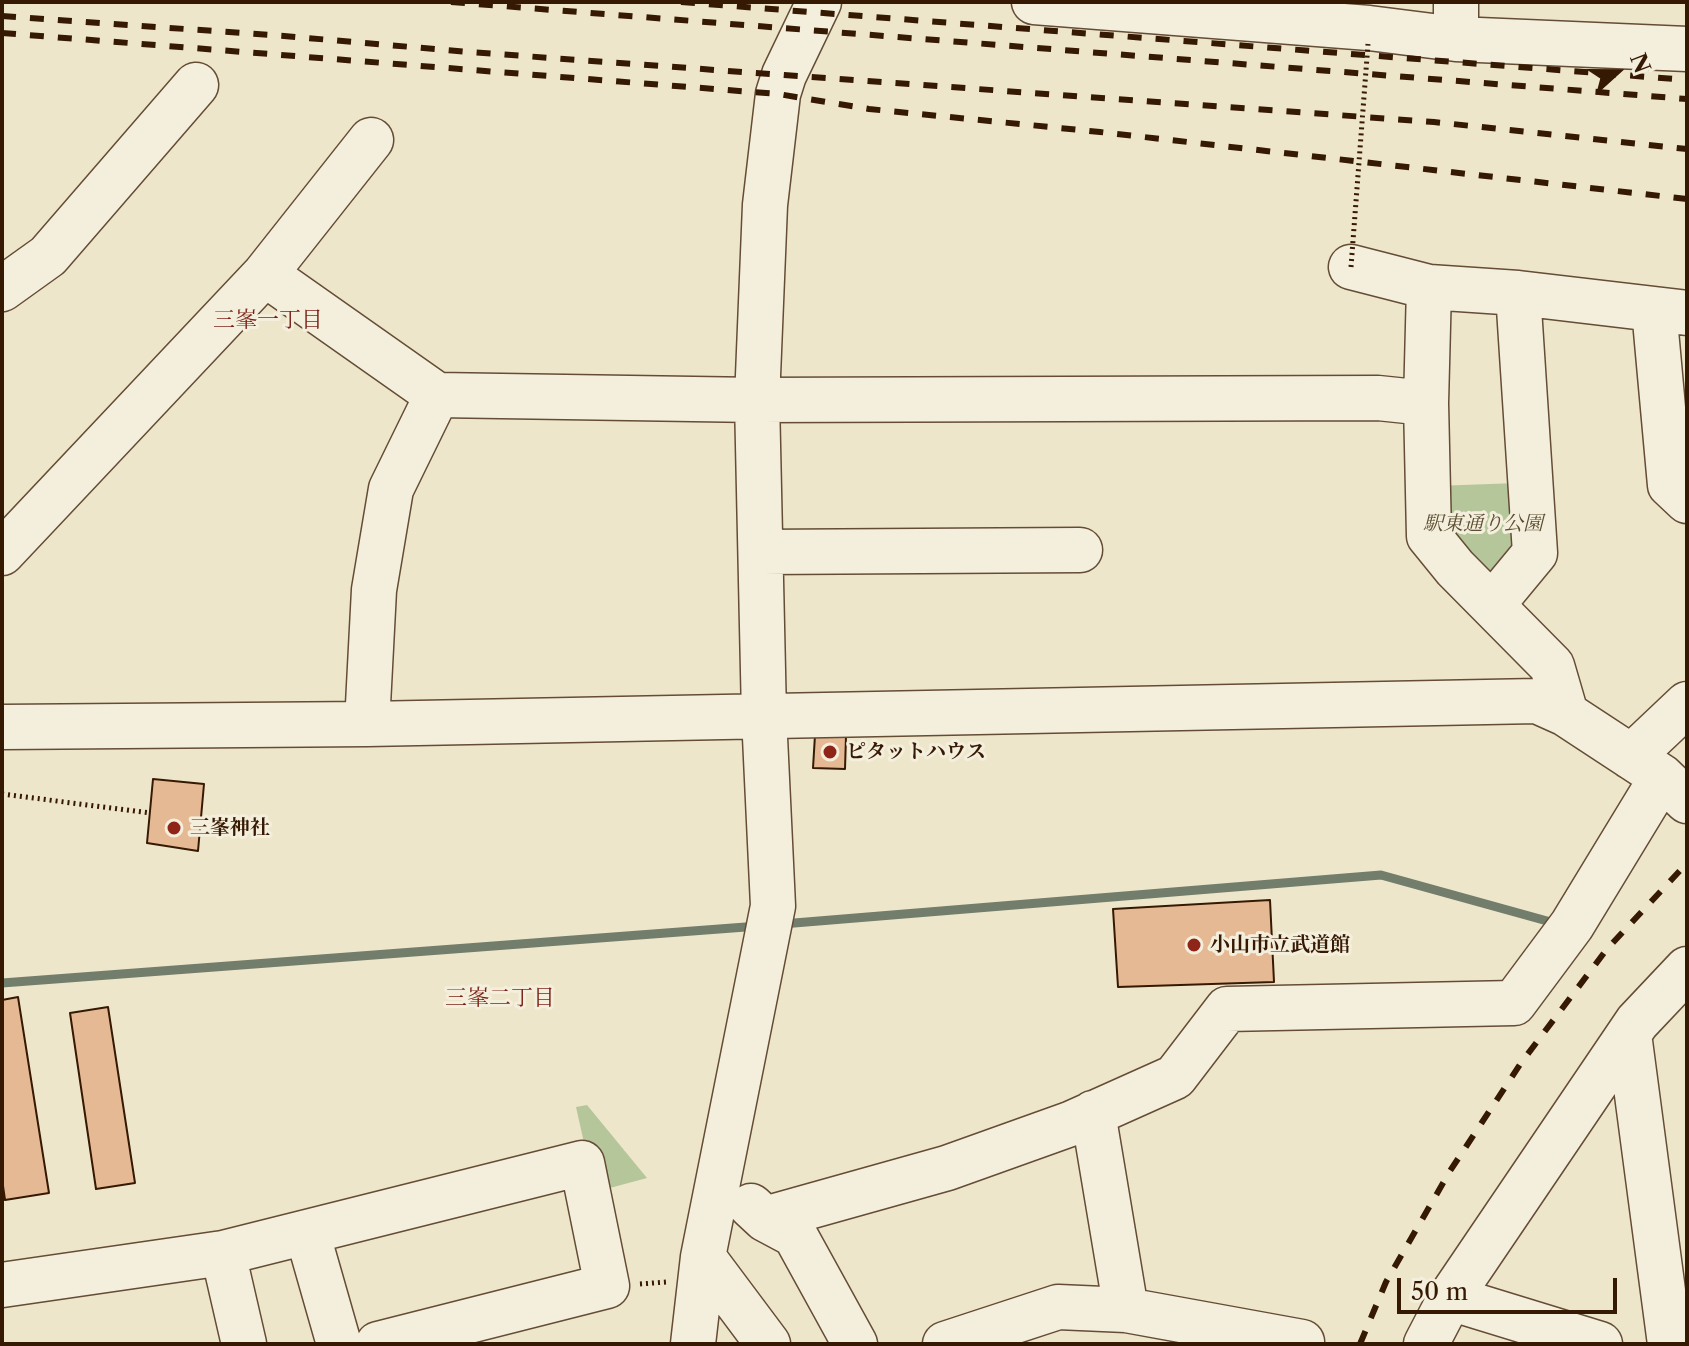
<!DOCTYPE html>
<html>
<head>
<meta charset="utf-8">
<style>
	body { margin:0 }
	#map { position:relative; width:1689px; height:1346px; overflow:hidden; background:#eee6ca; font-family:"Libre Caslon Text",serif }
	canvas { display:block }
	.frame { position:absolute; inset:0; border:4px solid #361903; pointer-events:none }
	.north { position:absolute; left:1577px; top:32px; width:80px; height:80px; -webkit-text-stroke:6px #f4efdd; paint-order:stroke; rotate:69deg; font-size:22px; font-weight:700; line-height:32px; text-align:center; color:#361903 }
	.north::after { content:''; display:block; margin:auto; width:28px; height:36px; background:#361903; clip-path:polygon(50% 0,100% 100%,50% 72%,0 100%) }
	.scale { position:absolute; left:1397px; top:1278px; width:220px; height:36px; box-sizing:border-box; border:4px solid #361903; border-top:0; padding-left:10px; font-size:24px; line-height:28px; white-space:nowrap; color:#361903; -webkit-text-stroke:6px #f4efdd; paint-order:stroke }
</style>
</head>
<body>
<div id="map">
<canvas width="1689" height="1346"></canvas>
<div class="frame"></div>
<div class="north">N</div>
<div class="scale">50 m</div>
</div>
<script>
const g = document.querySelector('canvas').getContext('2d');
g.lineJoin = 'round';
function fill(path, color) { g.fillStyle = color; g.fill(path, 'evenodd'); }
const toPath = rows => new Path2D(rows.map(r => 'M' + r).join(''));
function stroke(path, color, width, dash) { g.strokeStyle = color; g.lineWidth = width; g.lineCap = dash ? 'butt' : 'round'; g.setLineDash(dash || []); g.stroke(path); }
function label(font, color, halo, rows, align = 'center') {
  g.font = font + ' "Libre Caslon Text","Noto Serif JP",serif'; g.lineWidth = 6; g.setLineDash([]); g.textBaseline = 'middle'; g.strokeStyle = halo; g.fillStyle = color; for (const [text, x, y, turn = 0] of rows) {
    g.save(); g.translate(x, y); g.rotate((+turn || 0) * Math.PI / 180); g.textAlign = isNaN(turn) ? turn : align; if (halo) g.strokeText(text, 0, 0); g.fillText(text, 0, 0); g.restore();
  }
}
fill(toPath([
	[1517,483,1527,552,1488,589,1439,538,1435,486],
	[587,1105,647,1178,595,1192,576,1107]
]), '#b5c69a');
stroke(toPath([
	[782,924,1381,875,1558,924],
	[2,983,759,926]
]), '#737d6b', 9);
const building = toPath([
	[815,735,846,736,845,769,813,768,815,735],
	[153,779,204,784,198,851,147,843,153,779],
	[1270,900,1274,982,1118,987,1113,909,1270,900],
	[18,997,49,1193,5,1200,2,1179,2,1000,18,997],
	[108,1007,135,1183,96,1189,70,1013,108,1007]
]);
fill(building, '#e5b994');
stroke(building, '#361903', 2);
const minor = toPath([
	[1034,2,1369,28,1456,39,1687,49],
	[1456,39,1456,2],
	[1351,267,1429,287,1518,293,1687,313],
	[265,274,437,395,757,400,1378,398,1426,403],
	[1429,287,1426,403,1429,536,1455,568,1552,666,1566,714],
	[2,289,48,256,196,85],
	[1654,309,1670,485,1687,501],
	[761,552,1080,550],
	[2,553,265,274,371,140],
	[1492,605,1535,553,1518,293],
	[367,724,374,590,391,489,437,395],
	[2,727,367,724,1537,701,1566,714,1662,777,1687,801],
	[1631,757,1687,704],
	[1629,1034,1670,1344],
	[1093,1113,1126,1310],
	[751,1206,765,1219,795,1235,855,1344],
	[765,1219,947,1168,1070,1124,1175,1077,1227,1009,1514,1003,1572,925,1662,777],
	[307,1232,339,1344],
	[223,1253,244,1344],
	[703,1257,768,1344],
	[2,1285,223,1253,582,1163,607,1286,378,1344],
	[1450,1298,1600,1344],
	[693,1344,703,1257,773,906,764,716,757,400,765,205,778,94,784,75,819,2],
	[945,1344,1058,1307,1126,1310,1302,1342],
	[1426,1344,1450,1298,1637,1022,1687,969]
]);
stroke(minor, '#644c35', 47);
stroke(toPath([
	[2,794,150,813],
	[640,1284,666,1282]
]), '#361903', 5, [2, 4]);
stroke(minor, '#f4efdd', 44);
stroke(toPath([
	[451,2,1687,99],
	[681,2,1687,80],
	[2,16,284,36,469,52,784,75,1434,122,1687,149],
	[2,33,778,94,869,109,1100,132,1687,199],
	[1360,1344,1386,1282,1450,1171,1521,1063,1607,949,1687,863]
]), '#361903', 6, [14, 14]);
stroke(toPath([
	[1351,267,1368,44]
]), '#361903', 5, [2, 4]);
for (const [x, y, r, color] of [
	[830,752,8,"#8f2418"],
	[174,828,8,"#8f2418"],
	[1194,945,8,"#8f2418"]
]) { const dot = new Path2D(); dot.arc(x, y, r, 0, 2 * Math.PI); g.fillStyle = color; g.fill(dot); stroke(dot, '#f4efdd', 3); }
label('italic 20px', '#5c4d30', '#f4efdd', [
	["駅東通り公園",1483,524]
]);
label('bold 20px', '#361903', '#f4efdd', [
	["ピタットハウス",846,752],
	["三峯神社",190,828],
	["小山市立武道館",1210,945]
], 'left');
label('22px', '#7a1f14', '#f4efdd', [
	["三峯一丁目",268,321],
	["三峯二丁目",500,999]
]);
</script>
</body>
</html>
